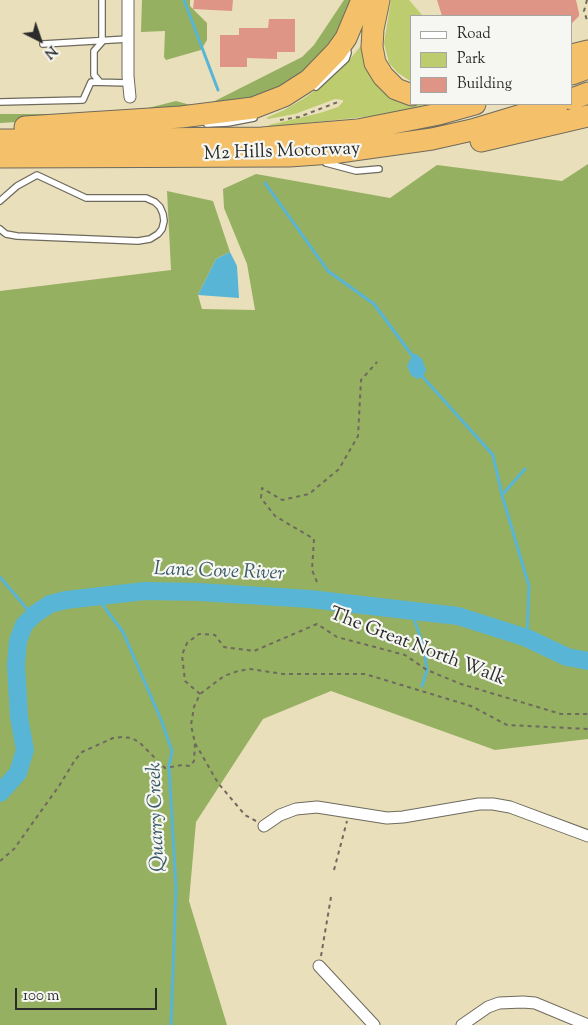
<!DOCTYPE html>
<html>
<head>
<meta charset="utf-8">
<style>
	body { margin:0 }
	#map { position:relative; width:588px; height:1025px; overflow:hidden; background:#eadfbb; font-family:"Sorts Mill Goudy",serif }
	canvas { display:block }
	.legend { position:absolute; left:410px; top:15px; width:162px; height:90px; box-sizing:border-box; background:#f6f6f2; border:1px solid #a5a5a2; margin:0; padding:6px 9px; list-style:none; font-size:15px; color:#2b2b2b }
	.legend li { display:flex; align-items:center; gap:10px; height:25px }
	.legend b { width:25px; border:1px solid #a5a5a2 }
	.north { position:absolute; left:15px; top:15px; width:50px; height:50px; -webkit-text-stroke:4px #f6f6f2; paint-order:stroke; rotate:139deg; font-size:14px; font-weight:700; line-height:20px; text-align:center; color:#2b2b2b }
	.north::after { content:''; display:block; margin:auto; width:18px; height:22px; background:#2b2b2b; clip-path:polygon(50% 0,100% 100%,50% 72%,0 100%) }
	.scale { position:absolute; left:15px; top:988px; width:142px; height:22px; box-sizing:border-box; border:2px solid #2b2b2b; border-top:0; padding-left:6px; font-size:15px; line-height:18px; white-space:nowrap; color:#2b2b2b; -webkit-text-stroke:4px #f6f6f2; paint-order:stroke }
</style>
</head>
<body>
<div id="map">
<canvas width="588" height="1025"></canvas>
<ul class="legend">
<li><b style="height:6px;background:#fff"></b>Road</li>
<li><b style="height:14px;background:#bccc6e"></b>Park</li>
<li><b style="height:14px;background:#de9585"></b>Building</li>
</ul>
<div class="north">N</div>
<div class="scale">100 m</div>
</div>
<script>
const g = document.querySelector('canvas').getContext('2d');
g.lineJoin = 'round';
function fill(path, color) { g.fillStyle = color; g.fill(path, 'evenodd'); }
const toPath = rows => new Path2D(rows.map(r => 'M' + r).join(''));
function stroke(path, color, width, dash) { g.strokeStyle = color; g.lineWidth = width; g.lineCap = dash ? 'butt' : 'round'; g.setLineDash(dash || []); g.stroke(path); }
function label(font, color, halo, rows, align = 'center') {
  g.font = font + ' "Sorts Mill Goudy",serif'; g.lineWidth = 4.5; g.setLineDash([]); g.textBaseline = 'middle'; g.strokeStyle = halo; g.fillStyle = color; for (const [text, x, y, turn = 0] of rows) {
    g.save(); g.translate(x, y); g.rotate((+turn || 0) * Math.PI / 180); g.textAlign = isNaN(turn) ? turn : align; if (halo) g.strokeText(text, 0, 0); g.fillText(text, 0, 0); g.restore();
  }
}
fill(toPath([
	[391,0,409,0,423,16,412,16,412,82,398,73,389,63,384,43],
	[364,42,412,104,430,105,374,116,269,127,269,125,320,113,338,107,343,102,343,100,335,99,295,114,268,119,266,118,284,110,303,99,327,82,346,64]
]), '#bccc6e');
fill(toPath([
	[142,0,190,0,190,6,207,23,207,40,201,50,166,60,164,57,165,31,141,32],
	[344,0,351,0,339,29,311,66,293,81,272,93,252,101,201,111,0,123,0,114,115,114,135,109,136,111,176,101,201,108,302,57,314,45],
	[588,164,588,739,495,750,331,691,263,719,196,822,189,901,227,1025,0,1025,0,291,171,270,167,191,213,201,230,252,216,259,198,295,202,309,255,310,247,264,224,208,223,189,256,174,390,198,437,165,562,181]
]), '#95b061');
fill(toPath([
	[230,252,237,266,239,298,198,295,216,259],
	[413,354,416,354,422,359,426,370,423,377,417,379,411,375,407,366]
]), '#58b5d6');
stroke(toPath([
	[184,0,218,90],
	[265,183,328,271,374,304,414,358],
	[421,375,493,455,502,495,529,586,527,638],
	[502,495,525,469],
	[0,577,33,616],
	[96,596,123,632,162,722,172,751,169,767,176,888,171,1025],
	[411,610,424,648,427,670,422,686]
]), '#58b5d6', 3);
stroke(toPath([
	[0,793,18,773,25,750,19,717,16,665,18,641,24,625,35,614,50,604,66,600,145,591,199,592,310,599,458,616,527,638,567,657,588,661]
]), '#58b5d6', 18);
fill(toPath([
	[194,0,233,0,232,11,193,9],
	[437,0,576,0,579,13,579,16,572,23,572,16,442,16],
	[269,19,295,19,295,52,277,52,277,59,247,58,247,67,220,67,220,35,239,35,239,28,268,28]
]), '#de9585');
const lane = toPath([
	[43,44,128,39],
	[100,82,94,75,94,51,102,42,102,0],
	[316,87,346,59,348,53,347,47],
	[0,102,83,100,91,82,129,83],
	[207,124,228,123,254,118],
	[326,163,356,171,379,169],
	[0,201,17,186,37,175,86,198,146,198,155,202,160,207,163,214,164,221,162,229,158,234,150,239,138,241,17,236,6,234,0,229]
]);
const street = toPath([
	[128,0,128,76,130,97],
	[264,826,280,815,296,809,317,807,387,818,403,817,479,804,493,804,510,807,588,836],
	[319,966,374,1025],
	[462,1025,488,1007,499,1003,523,1002,535,1003,588,1025]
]);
const highway = toPath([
	[379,0,373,29,372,47,375,63,383,76,396,89,412,95],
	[572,55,588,51],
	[572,74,588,68],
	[572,99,588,93],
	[25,127,181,117,253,108,284,96,309,80,336,52,346,38,362,0],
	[0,140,262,138,358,130,439,114,475,104],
	[481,141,588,116],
	[0,157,289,156,332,153,432,139,472,130,558,104]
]);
stroke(lane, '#6e6a5d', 8);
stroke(street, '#6e6a5d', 13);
stroke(highway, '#6e6a5d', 23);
stroke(toPath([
	[587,0,584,11,588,23],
	[280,120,299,117,338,102],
	[317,582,312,570,314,539,275,516,261,498,262,488,282,500,309,494,339,469,358,436,361,380,377,362],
	[200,694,185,681,182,655,187,643,199,634,215,635,224,647,254,651,317,624,337,637,405,655,427,670,461,684,561,714,588,714],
	[256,821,245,815,218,783,195,743,191,725,194,707,200,694,224,676,238,671,250,669,283,674,365,674,471,706,507,725,588,729],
	[0,861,14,849,59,786,75,760,82,752,113,738,122,737,132,738,140,743,165,768,182,765,190,766,194,761,195,743],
	[334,870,347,821],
	[321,956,331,897]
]), '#6e6a5d', 2, [4, 4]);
stroke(lane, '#fff', 5.5);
stroke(street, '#fff', 11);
stroke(highway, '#f4c16a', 21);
label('19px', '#2b2b2b', '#f6f6f2', [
	["M2 Hills Motorway",282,153,-2],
	["The Great North Walk",417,648,21]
]);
label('italic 20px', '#3b5b67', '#f6f6f2', [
	["Lane Cove River",219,573,2],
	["Quarry Creek",158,817,-92]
]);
</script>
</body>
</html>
